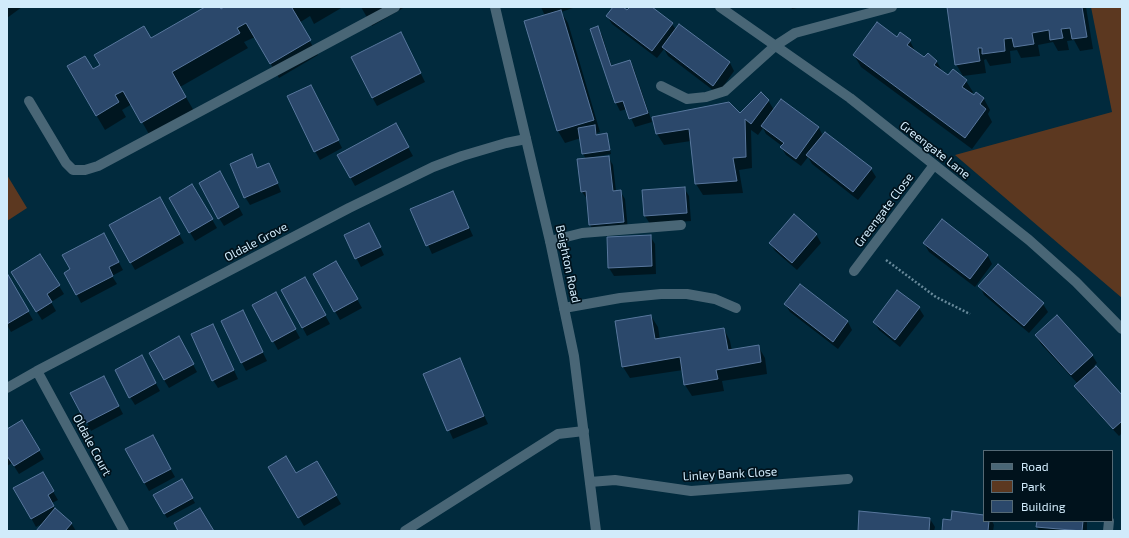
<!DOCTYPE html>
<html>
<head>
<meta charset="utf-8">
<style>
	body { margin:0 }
	#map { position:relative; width:1129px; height:538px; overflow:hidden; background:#012a3d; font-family:"Exo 2",sans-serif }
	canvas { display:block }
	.frame { position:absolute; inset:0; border:8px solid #d1ebfb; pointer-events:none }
	.legend { position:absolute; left:983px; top:450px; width:130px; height:72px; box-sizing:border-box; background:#00121c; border:1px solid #546975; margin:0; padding:5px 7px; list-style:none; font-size:12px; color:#d1ebfb }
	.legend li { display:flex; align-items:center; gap:8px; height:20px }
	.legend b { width:20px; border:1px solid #546975 }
</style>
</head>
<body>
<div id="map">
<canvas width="1129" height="538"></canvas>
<div class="frame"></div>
<ul class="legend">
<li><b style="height:5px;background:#496676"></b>Road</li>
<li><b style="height:11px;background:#5c3820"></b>Park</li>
<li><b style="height:11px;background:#2b486b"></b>Building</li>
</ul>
</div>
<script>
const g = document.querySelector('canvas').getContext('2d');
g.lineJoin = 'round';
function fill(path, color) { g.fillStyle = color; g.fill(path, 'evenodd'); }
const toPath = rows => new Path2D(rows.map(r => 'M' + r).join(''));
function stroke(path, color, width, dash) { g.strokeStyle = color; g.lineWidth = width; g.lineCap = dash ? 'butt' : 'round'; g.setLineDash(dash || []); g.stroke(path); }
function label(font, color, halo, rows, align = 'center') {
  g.font = font + ' "Exo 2",sans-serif'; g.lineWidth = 3.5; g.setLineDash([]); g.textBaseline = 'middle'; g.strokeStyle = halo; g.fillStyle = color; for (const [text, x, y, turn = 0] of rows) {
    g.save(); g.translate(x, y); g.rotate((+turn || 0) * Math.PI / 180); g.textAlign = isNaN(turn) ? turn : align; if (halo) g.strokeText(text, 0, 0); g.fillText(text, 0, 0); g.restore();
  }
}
fill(toPath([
	[1091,7,1122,7,1122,298,955,155,1112,112],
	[7,175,27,208,7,221]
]), '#5c3820');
fill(toPath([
	[7,7,22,7,7,18],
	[207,7,219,7,221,10,226,7,343,7,314,24,310,16,299,23,318,55,279,78,255,37,244,42,248,48,180,87,194,111,150,136,132,104,122,110,126,117,105,130,68,67,93,70],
	[361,7,405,7,372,26],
	[541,7,576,7,561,12,568,23,600,132,597,133,597,136,607,134,611,154,594,157,594,158,608,157,613,165,616,191,620,191,625,199,628,230,595,233,590,225,588,200,582,192,586,159,583,154,581,138,565,143,558,131,525,22,545,16],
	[614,7,621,7,628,12,631,7,650,7,672,24,676,30,679,26,730,63,734,71,718,94,668,56,664,49,657,58,612,24,607,16],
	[791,7,802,7,792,9],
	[948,7,1086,7,1093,49,1080,51,1074,40,1067,41,1069,50,1058,51,1053,42,1038,45,1040,56,1021,58,1017,50,1010,51,1011,63,990,66,986,59,984,60,986,73,963,76,956,64],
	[597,27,602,35,612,67,630,61,634,69,652,122,635,127,627,109,620,111,616,103,591,29],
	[897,38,910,41,916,53,925,59,928,55,937,62,943,73,948,77,966,81,973,92,972,94,974,96,976,93,984,99,990,110,988,114,992,122,972,149,861,67,854,55],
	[405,42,425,82,377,106,372,97],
	[315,94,342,148,320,160,315,151],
	[768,100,774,110,781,100,819,128,823,136,871,169,876,177,858,200,812,164,808,157,801,166,786,155,781,147,782,146,766,134,763,128,758,135,751,130,752,168,739,170,743,193,703,195,696,184,691,141,664,145,657,134,740,114],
	[400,133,413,156,355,186,338,155],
	[251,155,258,169,273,172,281,192,250,205,245,197],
	[225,181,243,215,224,226,219,218],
	[192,185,217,228,195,241,170,198],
	[684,188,689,196,691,221,650,224,645,216],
	[453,192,473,236,432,254,412,210],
	[159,198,184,243,135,270,110,226],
	[942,221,988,256,992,264,975,287,929,252,924,243],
	[373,232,384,255,361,267,345,236],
	[816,234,821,243,797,270,775,251,770,243],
	[650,236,655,244,656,274,614,276,609,268,608,238],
	[108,242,123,270,112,276,117,284,81,303,66,273],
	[40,255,64,294,51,302,56,311,42,320,17,280],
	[336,262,362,308,340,320,314,274],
	[7,275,33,320,11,332,7,325],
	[800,285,848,322,852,330,838,349,790,312,785,304],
	[309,286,330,324,307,336,282,290],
	[980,286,1043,304,1048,312,1029,333,984,295],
	[897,292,919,308,924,316,900,347,879,330,874,322],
	[280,302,300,338,278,350,254,305],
	[243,312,267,361,246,371,242,363],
	[651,316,658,327,660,340,724,329,730,341,732,351,758,346,765,358,767,374,722,381,724,391,692,396,685,385,683,370,630,378,623,367],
	[213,325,238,379,218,388,213,380],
	[1036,336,1092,355,1097,363,1094,366,1122,396,1122,433,1119,436,1080,394,1075,386,1078,384,1041,344],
	[183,346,197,372,169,388,164,380],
	[459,360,488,424,453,439,424,375],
	[146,365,160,391,135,405,130,397],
	[108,385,123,414,91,431,87,422],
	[22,422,44,459,19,474,12,463,7,466,7,431],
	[152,436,175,477,149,491,126,450],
	[317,463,341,504,304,526,269,467,296,475],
	[42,473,58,500,52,503,55,510,71,523,76,531,37,531,43,523,36,527,15,489],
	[182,480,195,503,167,518,155,496],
	[984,516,984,521,992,521,994,525,993,531,943,531],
	[930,519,935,527,934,531,859,531],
	[1038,521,1087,521,1087,531,1039,531,1037,527]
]), '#0007');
const building = toPath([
	[205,7,220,7,221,9,224,7,294,7,292,8,311,40,270,64,246,23,237,28,240,33,172,72,186,97,141,123,123,91,115,95,119,102,96,116,67,66,85,56,93,69,100,65,94,55,144,26,151,38,205,7],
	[613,7,623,7,627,10,630,7,652,7,673,23,652,51,606,16,613,7],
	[947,7,1082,7,1087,37,1072,39,1070,28,1061,29,1063,38,1050,40,1049,30,1032,33,1034,44,1014,47,1012,38,1004,39,1005,51,982,54,982,48,978,48,980,61,955,65,947,7],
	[561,10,594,120,557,131,524,21,561,10],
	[877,22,897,37,900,32,911,40,907,45,924,57,928,53,937,61,934,65,948,75,953,69,967,80,962,87,974,95,976,92,984,98,980,104,986,109,965,138,853,55,877,22],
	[679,24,730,62,713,86,662,47,679,24],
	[598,26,611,66,630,60,648,113,629,119,623,101,615,103,590,29,598,26],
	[401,32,421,73,372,98,351,57,401,32],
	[311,85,339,140,314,152,287,96,311,85],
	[761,92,769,100,751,124,745,119,746,157,733,158,737,181,695,184,689,129,656,134,652,117,729,102,740,113,761,92],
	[781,99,819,127,796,159,780,147,784,143,761,126,781,99],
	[396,123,409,147,350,178,337,155,396,123],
	[595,125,596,135,607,133,610,150,582,154,578,128,595,125],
	[825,132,872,168,853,192,806,155,825,132],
	[252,154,257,168,269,163,278,183,244,198,230,164,252,154],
	[609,156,613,191,621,190,624,222,589,225,586,191,581,192,577,159,609,156],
	[220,171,239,207,218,219,199,183,220,171],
	[192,184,213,219,189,233,169,198,192,184],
	[685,187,687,213,644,216,642,190,685,187],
	[453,191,469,228,426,246,410,209,453,191],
	[160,197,180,234,130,263,109,225,160,197],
	[794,214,817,234,792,263,769,243,794,214],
	[942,219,988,255,970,279,923,243,942,219],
	[369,223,381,247,355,259,344,235,369,223],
	[104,233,119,262,109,267,113,276,76,295,64,273,70,269,62,255,104,233],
	[651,235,652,266,608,268,607,237,651,235],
	[40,254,60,285,47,294,52,302,36,312,11,272,40,254],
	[336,261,358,299,334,312,313,274,336,261],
	[998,264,1044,303,1024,326,978,286,998,264],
	[7,273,29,311,7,324,7,273],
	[305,277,326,315,302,328,281,290,305,277],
	[800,284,848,321,833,342,784,304,800,284],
	[897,290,920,307,895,340,873,322,897,290],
	[276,292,296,329,272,342,252,305,276,292],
	[243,310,263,352,241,363,221,321,243,310],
	[651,315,655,339,724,328,728,350,759,345,761,362,716,370,718,379,684,385,680,357,622,367,615,321,651,315],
	[1057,315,1093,355,1071,375,1035,335,1057,315],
	[213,324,234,370,212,381,191,334,213,324],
	[179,336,194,364,164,380,149,353,179,336],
	[142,355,156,383,129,398,115,370,142,355],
	[460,358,484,416,447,431,423,374,460,358],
	[1096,366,1122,395,1122,421,1113,429,1074,386,1096,366],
	[104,376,119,406,86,423,70,393,104,376],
	[22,420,40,450,14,466,7,456,7,429,22,420],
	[153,435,171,469,144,483,125,449,153,435],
	[286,456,296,473,317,461,337,495,298,518,268,467,286,456],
	[43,472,54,491,48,495,54,506,31,519,13,488,43,472],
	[182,479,193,498,164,514,153,495,182,479],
	[55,508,72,523,65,531,36,531,55,508],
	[200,508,214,531,178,531,174,523,200,508],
	[859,511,930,518,929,531,858,531,859,511],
	[952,511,984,515,984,521,989,521,988,531,942,531,943,519,951,520,952,511],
	[1037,521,1083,521,1082,531,1036,527,1037,521]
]);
fill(building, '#2b486b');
stroke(building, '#58779d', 1);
stroke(toPath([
	[886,260,936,297,970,314]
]), '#67899a', 2.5, [2, 2]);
stroke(toPath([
	[661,86,687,99,706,97,725,91,775,46],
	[29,101,66,163,73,170,85,170,98,166,395,7],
	[550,241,582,233,681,225],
	[564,308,620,298,661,294,687,294,715,299,736,308],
	[405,531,558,434,584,431],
	[1108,531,1109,521]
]), '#496676', 10);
stroke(toPath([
	[720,7,850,98,1029,240,1076,282,1122,329],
	[775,46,795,33,892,7],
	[854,271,934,165],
	[37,371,124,531],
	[7,388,37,371,349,208,433,167,462,156,506,143,526,139],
	[590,482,615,480,691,491,848,479]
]), '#496676', 10);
stroke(toPath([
	[495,7,550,241,574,356,596,531]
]), '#496676', 10);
label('12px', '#d1ebfb', '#00121c', [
	["Greengate Lane",935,150,38],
	["Greengate Close",884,210,-53],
	["Oldale Grove",256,242,-28],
	["Beighton Road",568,264,78],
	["Oldale Court",92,445,62],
	["Linley Bank Close",730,474,-3]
]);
</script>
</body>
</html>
